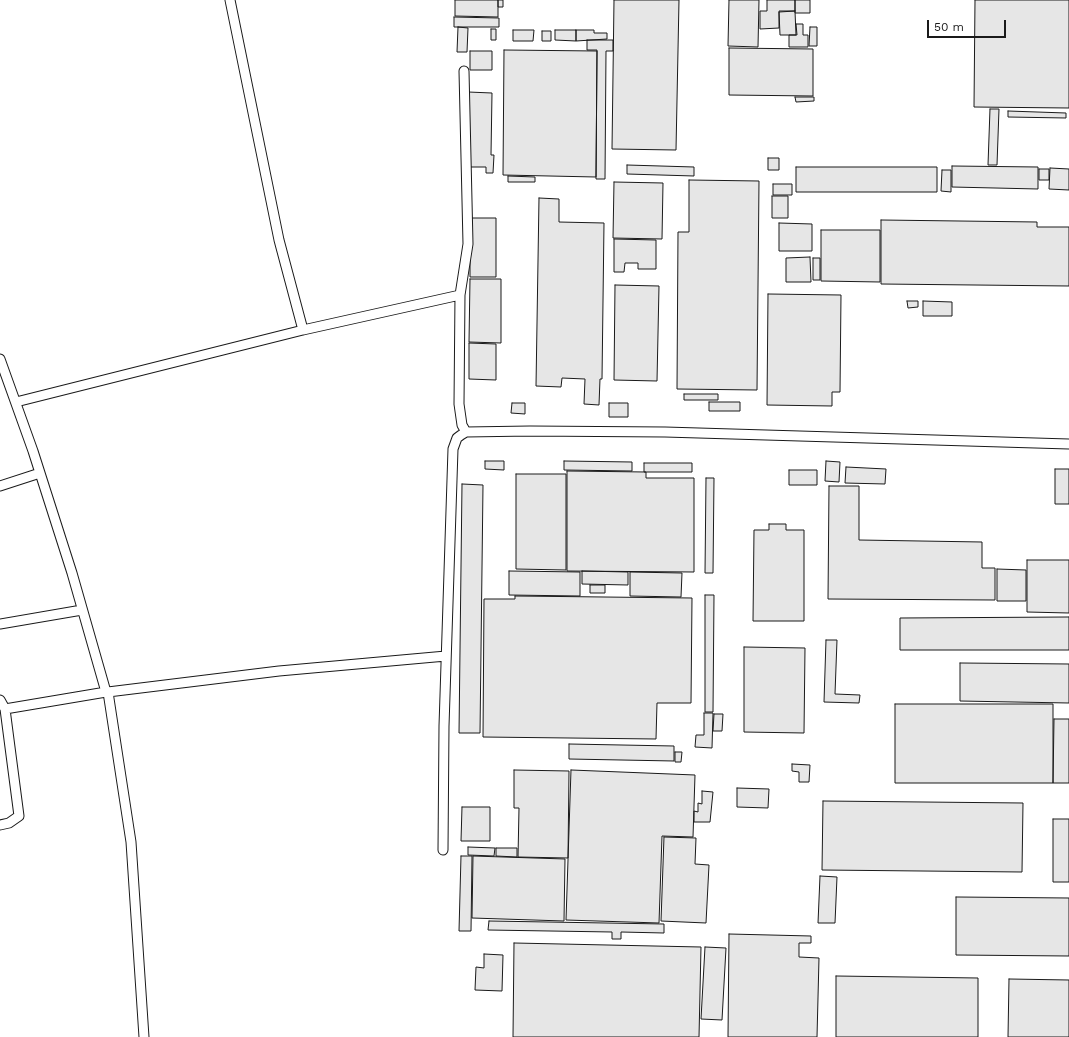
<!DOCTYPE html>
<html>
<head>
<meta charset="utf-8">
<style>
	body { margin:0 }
	#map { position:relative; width:1069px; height:1037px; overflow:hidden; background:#fff; font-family:"Work Sans",sans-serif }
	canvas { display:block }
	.scale { position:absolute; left:927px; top:20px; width:79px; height:18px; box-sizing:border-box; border:2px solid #1a1a1a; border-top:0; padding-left:5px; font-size:12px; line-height:14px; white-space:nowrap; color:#1a1a1a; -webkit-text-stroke:3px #fff; paint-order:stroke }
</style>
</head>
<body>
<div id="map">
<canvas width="1069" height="1037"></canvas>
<div class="scale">50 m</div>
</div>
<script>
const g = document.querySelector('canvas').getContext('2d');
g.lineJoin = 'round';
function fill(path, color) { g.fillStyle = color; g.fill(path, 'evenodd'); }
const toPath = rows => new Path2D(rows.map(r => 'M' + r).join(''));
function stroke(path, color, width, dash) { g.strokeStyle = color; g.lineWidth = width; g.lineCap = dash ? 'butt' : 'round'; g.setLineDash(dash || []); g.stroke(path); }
const building = toPath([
	[455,0,498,0,498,17,455,16,455,0],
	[498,0,503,0,503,7,498,7,498,0],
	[614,0,679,0,676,150,612,149,614,0],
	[729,0,759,0,758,47,728,46,729,0],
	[767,0,795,0,795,11,779,11,779,28,760,29,760,11,767,11,767,0],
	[795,0,810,0,810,13,795,13,795,0],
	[975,0,1069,0,1069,108,974,107,975,0],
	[795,11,796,35,780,35,779,12,795,11],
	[454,17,499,18,499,27,454,27,454,17],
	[796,24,803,24,803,35,808,35,808,47,789,47,789,35,797,35,796,24],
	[458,27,468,28,467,52,457,52,458,27],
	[810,27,817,27,817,46,809,46,810,27],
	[491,29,496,29,496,40,491,40,491,29],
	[513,30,534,30,533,41,513,41,513,30],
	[555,30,576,30,576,41,555,40,555,30],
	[576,30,594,30,594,33,607,33,607,39,576,41,576,30],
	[542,31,551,31,551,41,542,41,542,31],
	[587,40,613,40,613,51,606,51,605,179,596,179,597,50,587,50,587,40],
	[729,48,813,49,813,96,729,95,729,48],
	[504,50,597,51,596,177,503,175,504,50],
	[470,51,492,51,492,70,470,70,470,51],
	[468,92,492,93,491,155,494,155,493,173,486,173,486,167,467,167,468,92],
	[795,97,814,97,814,101,796,102,795,97],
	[990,109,999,109,997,165,988,165,990,109],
	[1008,111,1066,113,1066,118,1008,117,1008,111],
	[768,158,779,158,779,170,768,170,768,158],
	[627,165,694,167,694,176,627,174,627,165],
	[952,166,1038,167,1038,189,952,187,952,166],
	[796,167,937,167,937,192,796,192,796,167],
	[1050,168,1069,169,1069,190,1049,189,1050,168],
	[1039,169,1049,169,1049,180,1039,180,1039,169],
	[942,170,951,170,951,192,941,191,942,170],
	[508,176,535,177,535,182,508,182,508,176],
	[689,180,759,181,757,390,677,389,678,232,689,232,689,180],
	[614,182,663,183,662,239,613,238,614,182],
	[773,184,792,184,792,195,773,195,773,184],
	[772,196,788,196,788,218,772,218,772,196],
	[539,198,559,199,559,222,604,223,602,379,600,379,599,405,584,404,585,379,562,378,561,387,536,386,539,198],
	[470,218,496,218,496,277,470,277,470,218],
	[881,220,1037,222,1037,227,1069,227,1069,286,881,284,881,220],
	[779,223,812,224,812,251,779,251,779,223],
	[821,230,880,230,880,282,821,281,821,230],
	[614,239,656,240,656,269,638,269,638,263,625,263,624,272,614,272,614,239],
	[810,257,811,282,786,282,786,258,810,257],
	[813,258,820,258,820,280,813,280,813,258],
	[470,279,501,279,501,343,469,342,470,279],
	[615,285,659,286,657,381,614,380,615,285],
	[768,294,841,295,840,392,832,392,832,406,767,405,768,294],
	[907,301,918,301,918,307,908,308,907,301],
	[923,301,952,302,952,316,923,316,923,301],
	[469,343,496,344,496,380,469,379,469,343],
	[684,394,718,394,718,400,684,400,684,394],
	[709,402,740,402,740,411,709,411,709,402],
	[512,403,525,403,525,414,511,413,512,403],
	[609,403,628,403,628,417,609,417,609,403],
	[485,461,504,461,504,470,485,469,485,461],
	[564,461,632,462,632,471,564,470,564,461],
	[826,461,840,462,839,482,825,481,826,461],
	[644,463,692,463,692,472,644,472,644,463],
	[846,467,886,469,885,484,845,483,846,467],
	[1055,469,1069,469,1069,504,1055,504,1055,469],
	[789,470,817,470,817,485,789,485,789,470],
	[567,471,646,472,646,478,694,478,694,572,567,571,567,471],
	[516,474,566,474,566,570,516,569,516,474],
	[706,478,714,478,713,573,705,573,706,478],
	[462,484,483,485,480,733,459,733,462,484],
	[829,486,859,486,859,540,982,542,982,568,995,568,995,600,828,599,829,486],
	[769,524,786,524,786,530,804,530,804,621,753,621,754,530,769,530,769,524],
	[1027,560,1069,560,1069,613,1027,612,1027,560],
	[997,569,1026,570,1026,601,997,601,997,569],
	[509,571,580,572,580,596,509,595,509,571],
	[582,571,628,572,628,585,582,584,582,571],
	[630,572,682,573,681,597,630,596,630,572],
	[590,585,605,585,605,593,590,593,590,585],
	[705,595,714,595,713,712,705,712,705,595],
	[515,596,692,598,691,703,657,703,656,739,483,737,484,599,515,599,515,596],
	[1069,617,1069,650,900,650,900,618,1069,617],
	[826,640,837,640,835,694,860,695,859,703,824,702,826,640],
	[744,647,805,648,804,733,744,732,744,647],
	[960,663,1069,664,1069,703,960,701,960,663],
	[895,704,1053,704,1053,783,895,783,895,704],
	[704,713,713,713,712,748,695,747,696,735,704,735,704,713],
	[714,714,723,714,722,731,713,731,714,714],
	[1054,719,1069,719,1069,783,1053,783,1054,719],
	[569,744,674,746,674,761,569,759,569,744],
	[675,752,682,752,681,762,675,762,675,752],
	[792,764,810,765,809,782,799,782,799,772,792,771,792,764],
	[514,770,569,771,568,858,518,857,519,808,514,808,514,770],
	[571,770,695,775,693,837,662,836,659,923,566,920,571,770],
	[737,788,769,789,768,808,737,807,737,788],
	[702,791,713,792,710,822,694,822,694,811,698,812,698,803,702,804,702,791],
	[823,801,1023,803,1022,872,822,870,823,801],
	[462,807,490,807,490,841,461,841,462,807],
	[1053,819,1069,819,1069,882,1053,882,1053,819],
	[664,837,696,838,695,864,709,865,706,923,661,921,664,837],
	[468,847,495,848,494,856,468,855,468,847],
	[496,848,517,848,517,857,496,856,496,848],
	[461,856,472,856,471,931,459,931,461,856],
	[473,856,565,859,564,921,472,918,473,856],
	[820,876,837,877,835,923,818,923,820,876],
	[956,897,1069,898,1069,956,956,955,956,897],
	[489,921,664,924,664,933,621,932,621,939,612,939,612,932,488,930,489,921],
	[729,934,811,936,811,943,799,943,799,957,819,958,817,1037,728,1037,729,934],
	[514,943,701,947,699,1037,513,1037,514,943],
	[705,947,726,948,722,1020,701,1019,705,947],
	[484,954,503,955,502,991,475,990,476,967,484,968,484,954],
	[836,976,978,978,978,1037,836,1037,836,976],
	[1009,979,1069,980,1069,1037,1008,1037,1009,979]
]);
fill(building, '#e6e6e6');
stroke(building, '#1a1a1a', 1);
const street = toPath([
	[230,0,279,240,303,330],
	[460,295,459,404,462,425,466,432],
	[0,359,33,451,72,573,106,692,108,692,131,842,144,1037],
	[16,402,303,330,460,295,468,244,464,71],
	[0,486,40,473],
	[0,624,82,610],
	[108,692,279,671,446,656],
	[0,700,5,709,106,692],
	[0,825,9,823,19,816,5,709],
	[443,850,444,726,453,449,457,438,461,435,466,432,530,431,665,432,1069,444]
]);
stroke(street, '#1a1a1a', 11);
stroke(street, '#fff', 9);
</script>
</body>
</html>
